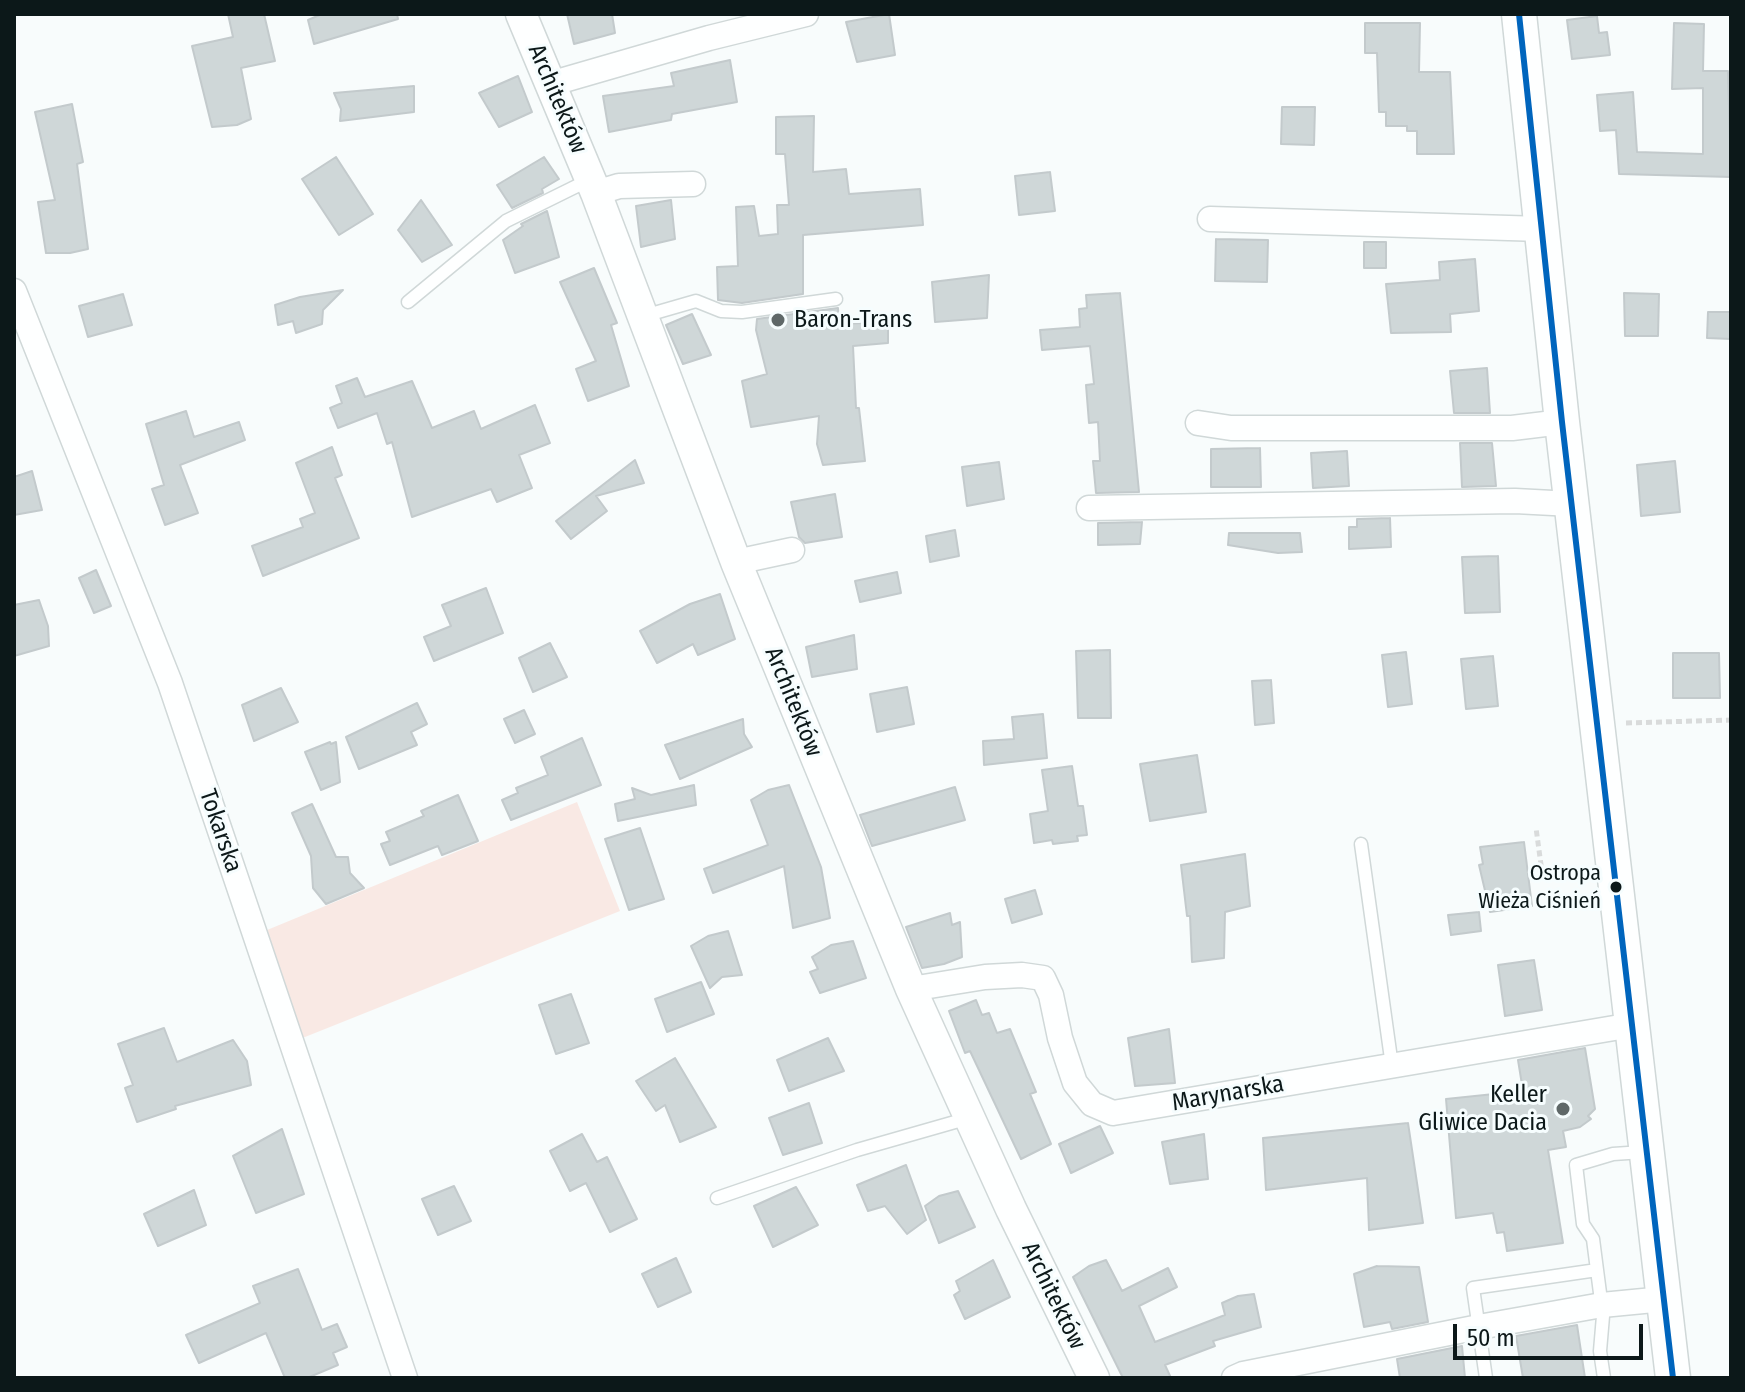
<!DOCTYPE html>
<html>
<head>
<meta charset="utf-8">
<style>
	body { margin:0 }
	#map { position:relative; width:1745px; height:1392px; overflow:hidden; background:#f8fcfc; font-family:"Fira Sans Condensed",sans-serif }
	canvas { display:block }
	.frame { position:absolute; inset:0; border:16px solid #0c1819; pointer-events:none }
	.scale { position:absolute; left:1453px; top:1324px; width:190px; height:36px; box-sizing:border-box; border:4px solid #0c1819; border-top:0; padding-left:10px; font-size:24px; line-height:28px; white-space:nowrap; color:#0c1819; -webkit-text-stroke:6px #f6fdfe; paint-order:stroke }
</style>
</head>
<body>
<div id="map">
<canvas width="1745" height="1392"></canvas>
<div class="frame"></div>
<div class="scale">50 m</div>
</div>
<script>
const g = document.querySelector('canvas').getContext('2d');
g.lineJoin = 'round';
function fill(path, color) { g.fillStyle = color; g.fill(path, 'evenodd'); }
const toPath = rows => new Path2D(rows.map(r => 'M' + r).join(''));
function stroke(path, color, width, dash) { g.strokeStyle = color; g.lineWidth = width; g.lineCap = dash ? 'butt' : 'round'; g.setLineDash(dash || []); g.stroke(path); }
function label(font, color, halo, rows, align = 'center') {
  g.font = font + ' "Fira Sans Condensed",sans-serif'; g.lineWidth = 6; g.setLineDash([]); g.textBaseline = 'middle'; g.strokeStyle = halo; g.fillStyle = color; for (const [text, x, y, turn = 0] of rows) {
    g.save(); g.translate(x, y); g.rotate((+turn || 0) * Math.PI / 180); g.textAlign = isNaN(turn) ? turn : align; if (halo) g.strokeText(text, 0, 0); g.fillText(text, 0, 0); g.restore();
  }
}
fill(toPath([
	[577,802,620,911,290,1043,255,935]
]), '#f9e9e4');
const building = toPath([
	[228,14,264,14,275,61,241,68,251,119,237,125,212,127,192,46,233,37,228,14],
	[322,14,397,14,398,19,314,44,308,20,322,14],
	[567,14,612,14,615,33,574,44,567,14],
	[889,14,895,55,857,62,846,22,889,14],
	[1597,16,1599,33,1607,32,1610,55,1572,59,1567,20,1597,16],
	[1365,23,1420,23,1419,72,1450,72,1454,154,1417,154,1417,131,1407,131,1407,126,1386,126,1386,112,1379,112,1377,53,1365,53,1365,23],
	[1674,23,1704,24,1703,71,1728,71,1731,177,1619,174,1616,130,1600,131,1597,95,1633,92,1637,152,1703,154,1703,88,1672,89,1674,23],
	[730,60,737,102,672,114,671,120,609,132,603,96,674,86,671,73,730,60],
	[518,76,532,112,499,127,479,93,518,76],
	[414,86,414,112,340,121,341,109,334,93,414,86],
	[72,104,83,162,77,164,88,249,70,253,46,253,38,202,55,200,35,112,72,104],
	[1282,107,1315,107,1314,145,1281,144,1282,107],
	[814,116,813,172,846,169,849,194,920,189,923,225,803,235,803,294,742,303,718,300,717,267,738,266,736,207,754,206,759,236,778,234,777,205,789,205,785,154,776,154,776,117,814,116],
	[336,157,373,214,339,235,302,179,336,157],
	[544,157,559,179,542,189,543,193,512,208,497,185,544,157],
	[1050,172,1055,211,1019,215,1015,176,1050,172],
	[421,200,452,245,422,262,398,230,421,200],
	[671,200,675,239,641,247,636,206,671,200],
	[547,211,559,257,515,273,503,240,523,226,521,224,547,211],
	[1216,239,1268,240,1267,282,1215,281,1216,239],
	[1364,242,1386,242,1386,268,1364,268,1364,242],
	[1475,259,1479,311,1450,314,1451,332,1391,333,1386,284,1440,280,1439,262,1475,259],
	[594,268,617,323,611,325,629,386,588,401,576,369,596,361,560,282,594,268],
	[989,275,987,318,935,322,932,282,989,275],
	[343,290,323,310,322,324,296,333,293,321,278,325,275,305,300,297,343,290],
	[1120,293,1139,492,1096,493,1093,461,1100,461,1098,422,1089,423,1086,385,1094,384,1090,346,1042,350,1040,330,1080,327,1079,309,1087,308,1086,295,1120,293],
	[1624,293,1659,294,1658,336,1625,336,1624,293],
	[123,294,132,325,88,337,79,306,123,294],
	[838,308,839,324,888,322,888,343,853,346,856,408,859,408,865,461,823,465,817,444,819,416,751,427,742,381,767,374,756,330,757,319,838,308],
	[1708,312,1731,312,1731,339,1707,338,1708,312],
	[692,314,711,355,683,364,666,325,692,314],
	[1487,368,1490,413,1454,413,1450,371,1487,368],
	[357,378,365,397,412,381,432,428,474,411,481,429,535,405,550,443,519,455,532,488,497,502,491,489,412,517,392,442,387,444,377,413,338,428,330,408,342,403,336,386,357,378],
	[186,411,194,437,239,422,245,440,180,465,198,513,165,525,152,489,164,485,146,424,186,411],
	[1460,443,1492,443,1496,486,1462,487,1460,443],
	[332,447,342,475,335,478,359,538,263,576,252,546,303,527,300,519,315,513,296,463,332,447],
	[1260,448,1261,487,1211,487,1211,449,1260,448],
	[1347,451,1349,486,1313,488,1311,453,1347,451],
	[635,460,644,483,596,496,607,511,571,539,556,521,635,460],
	[1675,461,1680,512,1641,516,1637,465,1675,461],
	[999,462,1004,499,967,506,962,467,999,462],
	[32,471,42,510,14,515,14,477,32,471],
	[835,494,842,537,805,543,799,537,791,502,835,494],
	[1390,518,1391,547,1349,549,1349,527,1357,527,1357,519,1390,518],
	[1142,522,1140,544,1098,545,1098,523,1142,522],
	[955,530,959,556,930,562,926,536,955,530],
	[1229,533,1300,533,1302,552,1278,553,1228,545,1229,533],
	[1498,556,1500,612,1465,613,1462,557,1498,556],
	[96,570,111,606,94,613,79,578,96,570],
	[897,572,901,593,860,602,855,581,897,572],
	[486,588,503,633,434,661,424,637,451,626,442,605,486,588],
	[720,594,735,639,698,655,693,644,657,663,640,631,690,604,720,594],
	[39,600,48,626,49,646,14,656,14,605,39,600],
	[854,635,857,669,812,677,806,647,854,635],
	[550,643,567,677,533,692,519,658,550,643],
	[1110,650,1111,718,1078,718,1076,651,1110,650],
	[1406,652,1412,704,1388,707,1382,655,1406,652],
	[1673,653,1719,653,1720,698,1673,698,1673,653],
	[1493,656,1498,706,1466,709,1461,659,1493,656],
	[1271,680,1274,723,1255,725,1252,681,1271,680],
	[907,687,914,724,877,732,870,694,907,687],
	[281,688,298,722,254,741,242,705,281,688],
	[417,703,427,724,411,732,417,745,359,769,346,737,417,703],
	[524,710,535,734,515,743,504,719,524,710],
	[1043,714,1047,758,984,765,983,741,1014,739,1012,717,1043,714],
	[743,719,744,734,752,747,680,779,665,745,743,719],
	[582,738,601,785,511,820,502,800,518,793,516,788,548,775,541,757,582,738],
	[330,742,331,744,336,742,340,782,321,790,305,752,330,742],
	[1197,755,1206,812,1150,821,1140,764,1197,755],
	[1072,766,1078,806,1083,806,1087,835,1077,836,1078,841,1053,844,1052,840,1034,843,1030,814,1048,811,1042,770,1072,766],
	[694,785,696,805,618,821,615,804,635,799,632,788,651,795,694,785],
	[789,785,821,867,830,918,793,928,784,866,713,893,704,869,768,845,751,800,768,790,789,785],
	[955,787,965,820,872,846,860,815,955,787],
	[458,795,478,841,442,855,438,846,390,865,381,844,390,841,386,832,424,816,421,811,458,795],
	[312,804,336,857,348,857,350,873,364,888,326,904,313,888,311,856,292,813,312,804],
	[640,828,664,899,629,910,605,839,640,828],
	[1524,842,1532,906,1490,912,1479,865,1483,864,1480,847,1524,842],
	[1245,854,1250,906,1225,912,1224,958,1192,962,1190,916,1187,916,1181,865,1245,854],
	[1035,890,1042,914,1012,923,1005,899,1035,890],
	[1479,912,1481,931,1451,935,1448,915,1479,912],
	[950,913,952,925,960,922,962,957,944,964,922,968,906,927,950,913],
	[728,931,742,975,722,977,710,988,691,946,708,936,728,931],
	[853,941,866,978,820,993,810,972,818,969,812,957,831,945,853,941],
	[1534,960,1542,1010,1505,1016,1498,965,1534,960],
	[701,982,714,1014,667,1032,655,999,701,982],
	[571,994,589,1043,556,1054,539,1005,571,994],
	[976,1000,982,1015,989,1013,997,1033,1010,1029,1036,1092,1030,1094,1051,1144,1021,1159,970,1051,965,1053,949,1011,976,1000],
	[164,1028,177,1062,233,1040,247,1061,251,1085,175,1106,176,1109,137,1122,125,1088,133,1085,118,1044,164,1028],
	[1169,1029,1175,1083,1135,1086,1128,1038,1169,1029],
	[828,1038,844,1071,789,1091,777,1060,828,1038],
	[1585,1048,1595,1109,1588,1116,1591,1119,1580,1127,1563,1131,1566,1147,1548,1150,1563,1243,1507,1251,1504,1232,1497,1233,1493,1213,1456,1218,1446,1099,1523,1091,1518,1060,1585,1048],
	[675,1058,716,1127,680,1142,665,1105,656,1111,636,1081,675,1058],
	[809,1103,822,1143,783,1155,769,1118,809,1103],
	[1408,1123,1423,1223,1369,1230,1367,1178,1266,1190,1263,1138,1408,1123],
	[1100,1126,1113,1153,1071,1173,1059,1144,1100,1126],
	[282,1129,304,1194,256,1213,233,1156,282,1129],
	[582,1134,597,1162,607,1157,637,1219,610,1232,586,1183,570,1191,550,1151,582,1134],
	[1204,1134,1208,1179,1170,1184,1162,1142,1204,1134],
	[906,1165,926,1220,907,1234,885,1206,868,1211,857,1185,906,1165],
	[454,1186,471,1221,438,1235,422,1199,454,1186],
	[796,1187,818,1225,773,1247,754,1206,796,1187],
	[194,1190,206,1225,158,1246,144,1214,194,1190],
	[958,1191,975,1227,939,1243,925,1206,939,1196,958,1191],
	[676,1258,691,1292,658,1307,642,1274,676,1258],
	[993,1260,1010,1297,965,1319,954,1295,960,1291,956,1281,993,1260],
	[1106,1260,1122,1291,1168,1268,1177,1287,1139,1306,1155,1342,1225,1315,1222,1303,1238,1296,1254,1294,1261,1327,1213,1341,1215,1346,1165,1365,1171,1378,1123,1378,1073,1277,1089,1266,1106,1260],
	[1377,1266,1419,1267,1428,1322,1392,1329,1390,1322,1364,1327,1354,1274,1377,1266],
	[298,1269,322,1330,337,1324,347,1347,333,1353,338,1365,307,1378,285,1378,266,1333,199,1363,186,1335,260,1303,253,1286,298,1269],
	[1577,1325,1585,1378,1523,1378,1516,1336,1577,1325],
	[1462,1346,1465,1378,1400,1378,1397,1359,1462,1346]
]);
fill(building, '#cfd7d8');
stroke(building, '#c3cacc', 2);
const service = toPath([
	[408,302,506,221,591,179],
	[644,316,696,301,721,311,742,312,836,299],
	[1361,844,1392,1066],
	[717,1198,857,1150,969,1118],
	[1597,1270,1593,1239,1583,1224,1576,1165,1613,1154,1643,1152],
	[1486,1378,1473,1288,1597,1270,1603,1316,1600,1351,1604,1378]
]);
const minor = toPath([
	[550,84,709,38,806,14],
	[596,193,619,186,693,184],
	[1210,219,1542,229],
	[14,291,170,683,405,1378],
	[1198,423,1231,428,1512,428,1562,422],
	[1089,508,1515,501,1572,504],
	[736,562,792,550],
	[911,989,985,977,1022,975,1043,978,1051,995,1060,1038,1075,1083,1092,1104,1113,1113,1632,1025],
	[1234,1378,1243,1374,1479,1327,1602,1305,1664,1299]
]);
const tertiary = toPath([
	[521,14,596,193,736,562,911,989,1011,1209,1094,1378]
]);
const secondary = toPath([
	[1519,14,1562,422,1673,1378]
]);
stroke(service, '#d0d8d8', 15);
stroke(minor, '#d0d8d8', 27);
stroke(tertiary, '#d0d8d8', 33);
stroke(secondary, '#d0d8d8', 37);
stroke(toPath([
	[1626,723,1731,720],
	[1528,874,1542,872,1536,828]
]), '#d9dbdb', 5, [6, 4]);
stroke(service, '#feffff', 12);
stroke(minor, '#feffff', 24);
stroke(tertiary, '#feffff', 30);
stroke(secondary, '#feffff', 34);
stroke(toPath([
	[1519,14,1562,422,1673,1378]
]), '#0065bd', 6);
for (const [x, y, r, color] of [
	[778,320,8,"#5f6868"],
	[1616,887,7,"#0c1819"],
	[1563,1109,8,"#5f6868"]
]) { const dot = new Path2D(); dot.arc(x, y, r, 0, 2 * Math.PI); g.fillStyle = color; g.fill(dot); stroke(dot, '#f6fdfe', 3); }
label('22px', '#0c1819', '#f6fdfe', [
	["Ostropa",1601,874],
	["Wieża Ciśnień",1601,902]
], 'right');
label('24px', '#0c1819', '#f6fdfe', [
	["Architektów",557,99,67],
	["Architektów",793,702,68],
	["Tokarska",220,831,71],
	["Marynarska",1228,1094,-10],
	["Architektów",1053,1296,64]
]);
label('24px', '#0c1819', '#f6fdfe', [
	["Baron-Trans",794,320],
	["Keller",1547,1095,"right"],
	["Gliwice Dacia",1547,1123,"right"]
], 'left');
</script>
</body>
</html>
